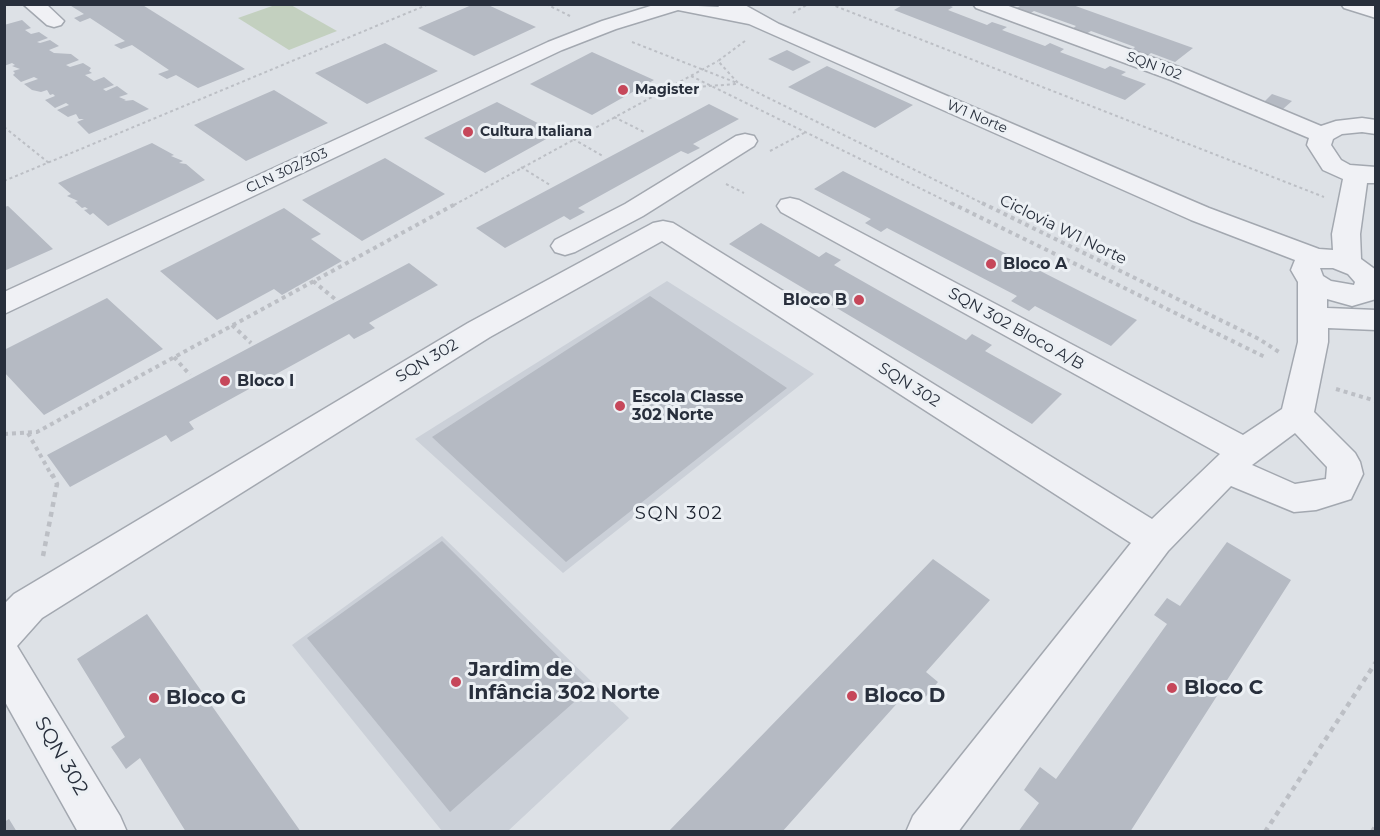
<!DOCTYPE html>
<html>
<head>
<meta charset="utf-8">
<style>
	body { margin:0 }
	#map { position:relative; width:1380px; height:836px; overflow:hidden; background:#dde1e6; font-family:Montserrat,sans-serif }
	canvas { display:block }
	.frame { position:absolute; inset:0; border:6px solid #282f3c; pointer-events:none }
</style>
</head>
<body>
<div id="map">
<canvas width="1380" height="836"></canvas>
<div class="frame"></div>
</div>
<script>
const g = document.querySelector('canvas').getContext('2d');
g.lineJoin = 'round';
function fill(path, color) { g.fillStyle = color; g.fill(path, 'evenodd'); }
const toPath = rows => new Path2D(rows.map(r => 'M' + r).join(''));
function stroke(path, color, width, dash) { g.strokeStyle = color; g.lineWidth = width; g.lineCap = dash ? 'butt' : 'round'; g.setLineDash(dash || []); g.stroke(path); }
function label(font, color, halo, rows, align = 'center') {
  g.font = font + ' Montserrat,sans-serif'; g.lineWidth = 6; g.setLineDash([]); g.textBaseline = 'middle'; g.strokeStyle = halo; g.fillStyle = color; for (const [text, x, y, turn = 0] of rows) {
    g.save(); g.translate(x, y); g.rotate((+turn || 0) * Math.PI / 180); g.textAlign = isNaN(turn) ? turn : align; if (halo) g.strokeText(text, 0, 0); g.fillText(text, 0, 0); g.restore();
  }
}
fill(toPath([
	[667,281,814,374,563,573,415,439],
	[442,536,629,718,508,831,442,831,292,645]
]), '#cbd0d8');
fill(toPath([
	[275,5,291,5,337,31,289,50,238,18]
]), '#c3d0bf');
fill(toPath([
	[68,4,141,4,245,69,198,88,176,75,167,79,158,74,169,70,132,45,121,49,114,45,125,41,90,18,80,22,74,18,84,14],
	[474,4,486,4,536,27,474,56,418,28],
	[904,4,946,4,953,7,948,10,987,25,992,22,1007,27,1002,30,1045,46,1050,43,1064,49,1060,52,1105,69,1110,66,1126,72,1121,75,1146,84,1125,100,894,10],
	[1017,4,1070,4,1193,48,1175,62,1151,53,1147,56,1131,51,1135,47,1091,31,1086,34,1072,29,1076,26,1034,11,1029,14,1015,9,1020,6],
	[22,20,31,28,25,30,31,34,39,32,48,38,37,42,40,43,50,40,59,46,49,50,54,53,71,54,79,60,66,65,70,67,83,63,91,68,89,71,92,73,85,75,94,81,104,77,114,85,103,89,106,91,117,86,128,94,119,97,126,100,124,101,133,100,149,109,89,134,77,122,84,119,79,119,76,114,68,117,57,110,69,105,66,103,55,108,45,100,55,96,53,94,50,95,47,90,41,92,32,90,24,84,38,79,34,77,21,82,13,75,15,73,13,71,20,69,12,66,15,65,12,63,4,66,4,25],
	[385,43,438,71,367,104,315,73],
	[787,50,811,62,793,71,768,59],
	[592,52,654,80,592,115,530,84],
	[827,66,913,105,875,128,788,87],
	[274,90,328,123,246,161,194,125],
	[1272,94,1292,101,1283,109,1264,102],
	[497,102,557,133,485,173,424,138],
	[709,104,739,119,693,144,700,148,688,154,681,151,578,208,585,212,570,220,564,216,505,248,476,228],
	[152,143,174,155,171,156,183,161,179,163,186,164,205,180,108,226,93,213,90,215,84,210,88,209,85,207,82,208,75,202,78,201,67,196,71,194,58,183],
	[385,158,445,194,362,241,302,200],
	[843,171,1137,320,1111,346,1035,306,1029,311,1011,301,1017,296,887,228,881,232,865,223,871,219,814,189],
	[8,206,53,249,4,271,4,207],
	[284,208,321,234,311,239,342,261,282,295,274,289,217,320,160,271],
	[761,223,819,257,826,252,841,260,834,265,966,340,972,334,992,345,985,351,1062,394,1032,424,729,244],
	[409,263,438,285,369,323,375,328,354,339,349,334,189,422,194,429,171,442,166,435,70,487,47,455],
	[650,296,787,388,566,562,432,437],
	[107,298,163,349,44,415,4,372,4,350],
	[442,541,590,688,450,812,307,638],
	[1227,542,1291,580,1130,832,1018,832,1039,803,1024,790,1040,767,1056,779,1167,624,1154,615,1167,598,1180,606],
	[933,559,990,600,926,672,938,682,922,701,909,690,782,832,668,832],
	[147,614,301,832,186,832,140,758,126,769,111,747,125,737,77,659],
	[9,819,17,832,4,832,4,822]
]), '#b5bac3');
const minor = toPath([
	[23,4,46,4,64,21,61,25,54,27,47,25,23,4],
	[657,4,719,7,717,4,743,4,779,24,1209,208,1319,249,1333,250,1332,234,1343,179,1323,170,1307,145,1309,138,1171,80,976,8,973,4,1003,4,1187,70,1321,126,1336,121,1362,118,1376,120,1376,134,1362,132,1342,134,1333,139,1331,145,1341,160,1350,165,1376,167,1376,183,1367,183,1360,234,1361,259,1376,270,1376,299,1352,306,1327,299,1327,308,1376,310,1376,330,1328,328,1328,342,1314,412,1355,453,1360,462,1363,474,1351,499,1316,510,1294,512,1231,486,1168,551,958,832,906,832,913,816,1131,543,662,241,490,337,42,618,17,646,120,816,127,832,78,832,4,700,4,604,14,594,468,323,653,223,663,221,673,223,1152,519,1220,454,781,212,777,206,781,200,790,198,799,200,1243,435,1282,409,1298,342,1298,282,1291,270,1295,260,1191,220,749,24,678,10,616,29,562,50,4,314,4,292,548,42,602,21,657,4],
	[1320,268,1333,268,1348,274,1355,282,1354,285,1331,281,1323,276,1320,268],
	[1295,433,1327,467,1326,479,1295,484,1252,465,1295,433],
	[1341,4,1376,5,1376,18,1344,8,1341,4],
	[745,134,754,136,757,141,754,146,643,216,575,252,565,255,555,252,551,246,555,240,625,204,736,136,745,134]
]);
stroke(minor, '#a3a8b0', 3);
stroke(toPath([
	[546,4,570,16],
	[830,4,1324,197],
	[793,13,808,4],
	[745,41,718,61,738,83,986,205],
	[632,42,737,83],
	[691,76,954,205],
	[667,89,737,84],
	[614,117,646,133],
	[4,127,49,163],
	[573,139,603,156],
	[770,151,806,132],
	[521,167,550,185],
	[4,181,429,4],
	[726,184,744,193],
	[454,205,718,61]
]), '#bcbfc5', 2, [3, 3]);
stroke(toPath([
	[951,203,1267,358],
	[982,203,1259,339,1279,352],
	[313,281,335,299],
	[232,325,251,343],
	[174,357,190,375],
	[1336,389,1376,401],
	[28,433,52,476],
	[4,434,37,432,457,203]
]), '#bcbfc5', 4, [4, 4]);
stroke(toPath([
	[43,556,57,484,52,474],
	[1265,832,1376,662],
	[1372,832,1376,825]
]), '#bcbfc5', 4.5, [5, 5]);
fill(minor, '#f0f1f5');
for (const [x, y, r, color] of [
	[623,90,6,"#c6475a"],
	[468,132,6,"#c6475a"],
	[991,264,6,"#c6475a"],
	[859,300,6,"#c6475a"],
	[225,381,6,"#c6475a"],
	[620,406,6,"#c6475a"],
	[456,682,6,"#c6475a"],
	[1172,688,6,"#c6475a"],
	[852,696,6,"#c6475a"],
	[154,698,6,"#c6475a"]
]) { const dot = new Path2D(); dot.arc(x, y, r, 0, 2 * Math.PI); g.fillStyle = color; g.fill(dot); stroke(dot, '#ecf0f4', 2); }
label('14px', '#282f3c', '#ecf0f4', [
	["SQN 102",1154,66,20],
	["W1 Norte",977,117,23],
	["CLN 302/303",287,171,-25]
]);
label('bold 14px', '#282f3c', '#ecf0f4', [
	["Magister",635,90],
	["Cultura Italiana",480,132]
], 'left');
label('16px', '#282f3c', '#ecf0f4', [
	["Ciclovia W1 Norte",1063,230,26],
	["SQN 302 Bloco A/B",1016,329,29],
	["SQN 302",427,361,-31],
	["SQN 302",909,385,32]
]);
label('bold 16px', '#282f3c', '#ecf0f4', [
	["Bloco A",1003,264],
	["Bloco B",847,300,"right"],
	["Bloco I",237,381],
	["Escola Classe",632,397],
	["302 Norte",632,415]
], 'left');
g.letterSpacing = '1.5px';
label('18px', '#1a202d', '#ecf0f4', [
	["SQN 302",679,514]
]);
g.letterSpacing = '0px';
label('bold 20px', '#282f3c', '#ecf0f4', [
	["Jardim de",468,670],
	["Infância 302 Norte",468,693],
	["Bloco C",1184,688],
	["Bloco D",864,696],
	["Bloco G",166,698]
], 'left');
label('20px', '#282f3c', '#ecf0f4', [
	["SQN 302",61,756,60]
]);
</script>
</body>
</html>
